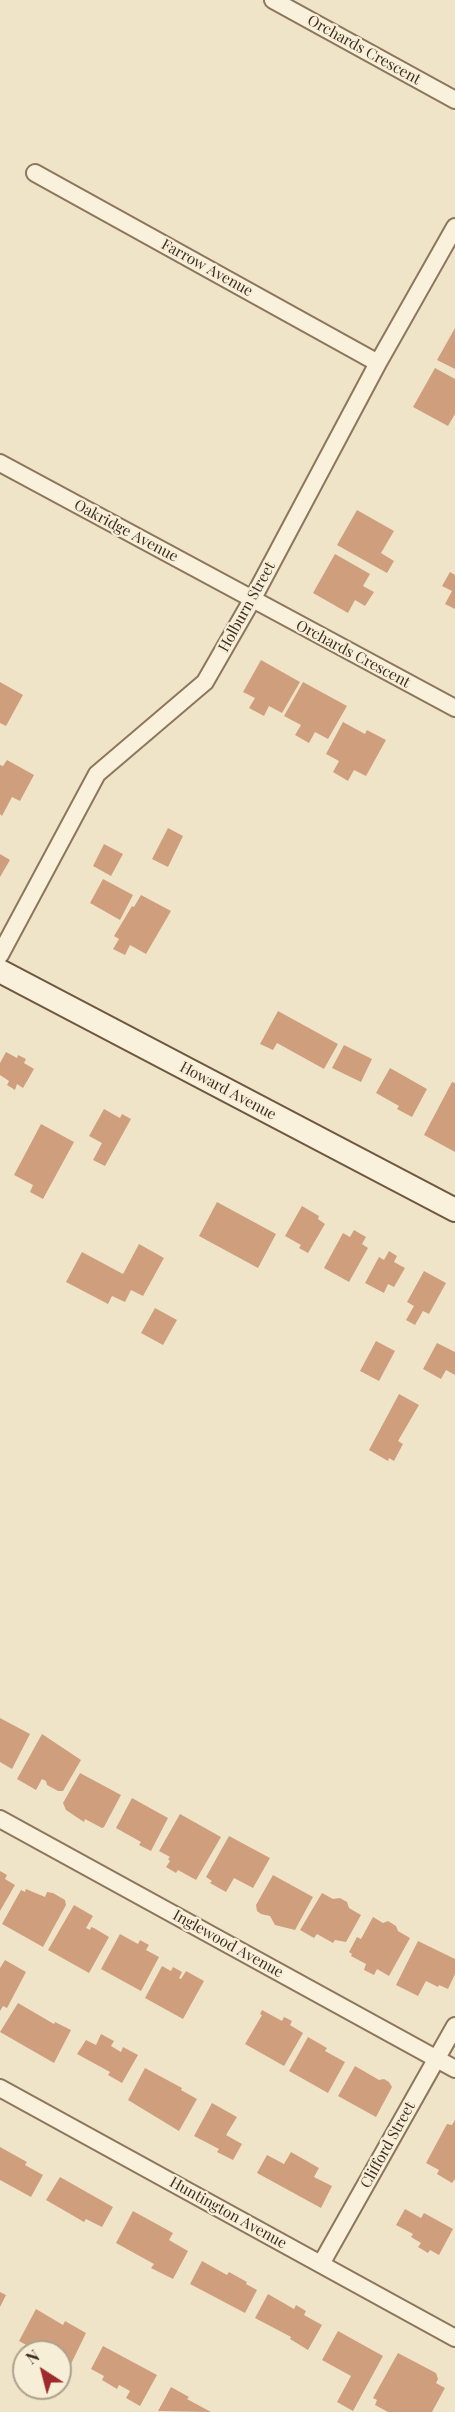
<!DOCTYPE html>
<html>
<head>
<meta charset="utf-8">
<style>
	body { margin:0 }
	#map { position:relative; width:455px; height:2412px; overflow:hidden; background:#f0e4c8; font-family:"Playfair Display",serif }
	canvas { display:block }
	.north { position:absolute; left:12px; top:2340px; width:60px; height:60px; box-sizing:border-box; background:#f7eed8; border:2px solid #ada18e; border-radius:50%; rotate:324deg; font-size:16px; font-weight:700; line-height:24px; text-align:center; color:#3d2e20 }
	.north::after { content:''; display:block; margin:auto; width:21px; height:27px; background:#9e2a2b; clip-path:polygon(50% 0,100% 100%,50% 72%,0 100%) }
</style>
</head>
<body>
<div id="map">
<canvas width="455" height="2412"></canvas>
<div class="north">N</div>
</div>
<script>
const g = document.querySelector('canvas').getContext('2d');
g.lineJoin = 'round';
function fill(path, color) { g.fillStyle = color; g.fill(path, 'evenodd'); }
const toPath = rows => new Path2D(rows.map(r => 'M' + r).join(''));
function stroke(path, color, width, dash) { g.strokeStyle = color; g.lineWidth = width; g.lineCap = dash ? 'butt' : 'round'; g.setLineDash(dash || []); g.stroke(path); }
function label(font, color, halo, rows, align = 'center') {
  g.font = font + ' "Playfair Display",serif'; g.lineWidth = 4.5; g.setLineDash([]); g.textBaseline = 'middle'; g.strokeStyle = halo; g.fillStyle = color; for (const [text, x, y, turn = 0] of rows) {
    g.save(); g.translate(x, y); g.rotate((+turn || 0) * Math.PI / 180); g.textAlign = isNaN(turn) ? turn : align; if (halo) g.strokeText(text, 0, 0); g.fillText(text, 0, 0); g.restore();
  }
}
fill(toPath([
	[455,328,455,369,437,360],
	[435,368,455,379,455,414,448,426,413,407],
	[357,510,394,531,381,553,394,561,387,573,337,545],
	[335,554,370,574,363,586,374,592,365,606,355,600,348,613,313,593],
	[450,572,455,575,455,609,445,604,452,591,442,586],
	[261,660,300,682,282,713,269,706,264,716,249,708,255,698,243,692],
	[0,682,23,695,6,726,0,723],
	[303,682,347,706,328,739,315,732,309,743,295,735,301,725,284,716],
	[343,722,365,734,367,730,386,740,366,776,354,770,348,781,333,772,339,761,326,754],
	[7,760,34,775,20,801,12,797,2,816,0,814,0,765,3,766],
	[168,828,183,836,168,867,152,859],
	[104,844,123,854,111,876,93,866],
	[0,854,10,860,0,877],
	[103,879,133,895,120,920,90,903],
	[141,895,171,911,146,954,130,945,125,955,113,949,119,939,114,936,132,906,134,907],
	[278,1011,338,1044,324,1069,277,1043,273,1050,260,1044],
	[344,1045,372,1059,361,1082,332,1068],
	[6,1052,17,1058,18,1055,26,1059,24,1063,34,1069,23,1088,17,1084,15,1090,7,1085,9,1081,0,1075,0,1063],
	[390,1068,427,1089,412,1117,397,1109,399,1106,376,1093],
	[452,1082,455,1083,455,1152,424,1135],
	[104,1109,120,1118,122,1114,131,1119,105,1166,93,1160,102,1143,89,1136],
	[41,1124,74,1142,43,1199,30,1192,33,1185,14,1175],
	[217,1202,276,1234,258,1268,199,1236],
	[302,1206,319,1216,318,1219,325,1224,308,1253,299,1248,301,1245,285,1236],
	[354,1230,366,1237,362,1244,368,1248,349,1282,324,1268,343,1233,350,1237],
	[139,1244,164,1258,143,1296,131,1290,125,1302,112,1296,108,1304,66,1282,82,1252,123,1274],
	[389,1251,397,1256,394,1262,405,1268,394,1287,388,1284,384,1293,365,1283,379,1257,384,1260],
	[424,1271,446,1283,429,1314,423,1311,415,1325,406,1320,414,1306,407,1302],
	[155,1308,177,1320,163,1345,141,1333],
	[376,1341,395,1351,379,1381,360,1371],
	[437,1343,455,1352,455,1375,446,1370,441,1379,423,1369],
	[399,1394,419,1405,398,1441,403,1444,394,1461,389,1458,388,1461,369,1450],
	[0,1718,30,1734,12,1769,0,1762],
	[42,1734,81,1760,63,1791,58,1791,47,1785,46,1781,42,1779,36,1790,17,1779],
	[80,1773,121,1795,104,1827,102,1828,85,1819,84,1822,66,1810,63,1803],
	[132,1798,168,1818,151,1851,139,1845,141,1842,116,1828],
	[180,1814,221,1837,196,1880,178,1870,176,1873,166,1867,170,1861,168,1859,170,1857,159,1851],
	[229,1836,270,1858,253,1888,234,1878,226,1892,210,1883,212,1881,206,1877],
	[0,1871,7,1875,5,1879,15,1885,0,1911],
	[273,1875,313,1897,295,1930,275,1925,270,1916,261,1914,257,1911,256,1905],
	[26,1889,45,1897,47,1892,53,1893,65,1900,66,1905,43,1947,2,1924,21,1890,25,1892],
	[322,1893,333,1899,340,1898,347,1902,349,1908,361,1915,346,1942,335,1940,333,1943,317,1934,314,1938,300,1930],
	[74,1905,93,1916,86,1928,90,1930,91,1927,94,1928,109,1937,89,1973,48,1950],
	[373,1917,383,1923,388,1921,396,1926,398,1931,410,1938,389,1976,377,1969,374,1975,364,1970,366,1964,351,1956,352,1954,349,1952,357,1937,361,1939],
	[120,1934,138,1944,140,1940,149,1945,146,1950,159,1957,141,1991,101,1969],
	[418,1941,455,1959,455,1974,448,1989,439,1985,438,1987,426,1981,418,1996,396,1985],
	[5,1960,26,1972,7,2008,3,2006,0,2011,0,1968],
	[162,1966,171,1971,173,1967,182,1972,179,1978,181,1979,186,1971,204,1981,183,2019,145,1998],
	[18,2003,54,2024,55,2022,71,2030,54,2063,0,2032],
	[262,2010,282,2021,284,2017,292,2021,290,2025,303,2033,284,2066,245,2044,262,2015,260,2014],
	[101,2034,114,2041,111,2046,121,2052,123,2047,138,2055,122,2083,108,2075,110,2072,77,2054,86,2040,96,2045],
	[308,2037,327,2048,325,2051,345,2062,328,2093,289,2071],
	[355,2066,379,2080,384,2079,389,2082,392,2087,376,2117,338,2096],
	[145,2068,182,2088,181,2090,197,2099,179,2131,128,2100],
	[212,2103,237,2117,226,2135,242,2144,233,2160,217,2152,219,2149,194,2136],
	[455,2120,455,2179,452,2183,437,2174,439,2170,426,2163,447,2124,452,2125],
	[0,2147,27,2162,25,2165,43,2175,31,2197,0,2180],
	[291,2152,319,2168,314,2177,332,2186,321,2208,257,2173,267,2155,284,2164],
	[60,2177,113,2207,102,2227,86,2219,84,2222,46,2200],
	[405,2209,421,2218,424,2213,453,2229,439,2255,430,2250,428,2253,418,2247,421,2243,411,2237,413,2234,396,2225],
	[133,2211,173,2233,169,2240,188,2251,173,2279,151,2268,154,2264,116,2243],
	[202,2261,227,2275,229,2272,247,2282,246,2284,257,2290,245,2313,190,2284],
	[0,2292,6,2295,0,2307],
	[268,2294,294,2309,296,2305,306,2311,304,2315,322,2325,308,2350,290,2339,291,2337,255,2318],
	[36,2309,63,2325,65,2321,86,2333,69,2368,60,2363,60,2352,39,2352,19,2341],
	[338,2331,383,2356,353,2411,337,2402,351,2376,322,2360],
	[103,2346,157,2375,140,2406,126,2398,130,2391,119,2385,117,2389,102,2380,104,2376,91,2369],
	[398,2353,436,2373,438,2379,436,2383,445,2388,432,2412,388,2412,375,2405,377,2400,373,2398],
	[171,2387,189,2397,187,2399,211,2412,158,2411]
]), '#cf9f7d');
const street = toPath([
	[273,0,455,100],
	[35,173,378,363],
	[0,463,455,708],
	[0,955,97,774,205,682,252,600,378,363,455,227],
	[0,1819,455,2069],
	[0,2088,455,2338],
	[321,2264,455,2026]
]);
const secondary = toPath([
	[0,971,455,1210]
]);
stroke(street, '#8d765c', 20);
stroke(secondary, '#6f573f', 26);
stroke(street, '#faf1dc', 16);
stroke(secondary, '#faf1dc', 22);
label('15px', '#3d2e20', '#f7eed8', [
	["Orchards Crescent",364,50,29],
	["Farrow Avenue",207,268,29],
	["Oakridge Avenue",126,531,28],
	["Holburn Street",247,607,-61],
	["Orchards Crescent",353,654,28],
	["Howard Avenue",228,1091,28],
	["Inglewood Avenue",228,1944,29],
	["Clifford Street",388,2145,-61],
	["Huntington Avenue",228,2213,29]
]);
</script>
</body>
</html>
